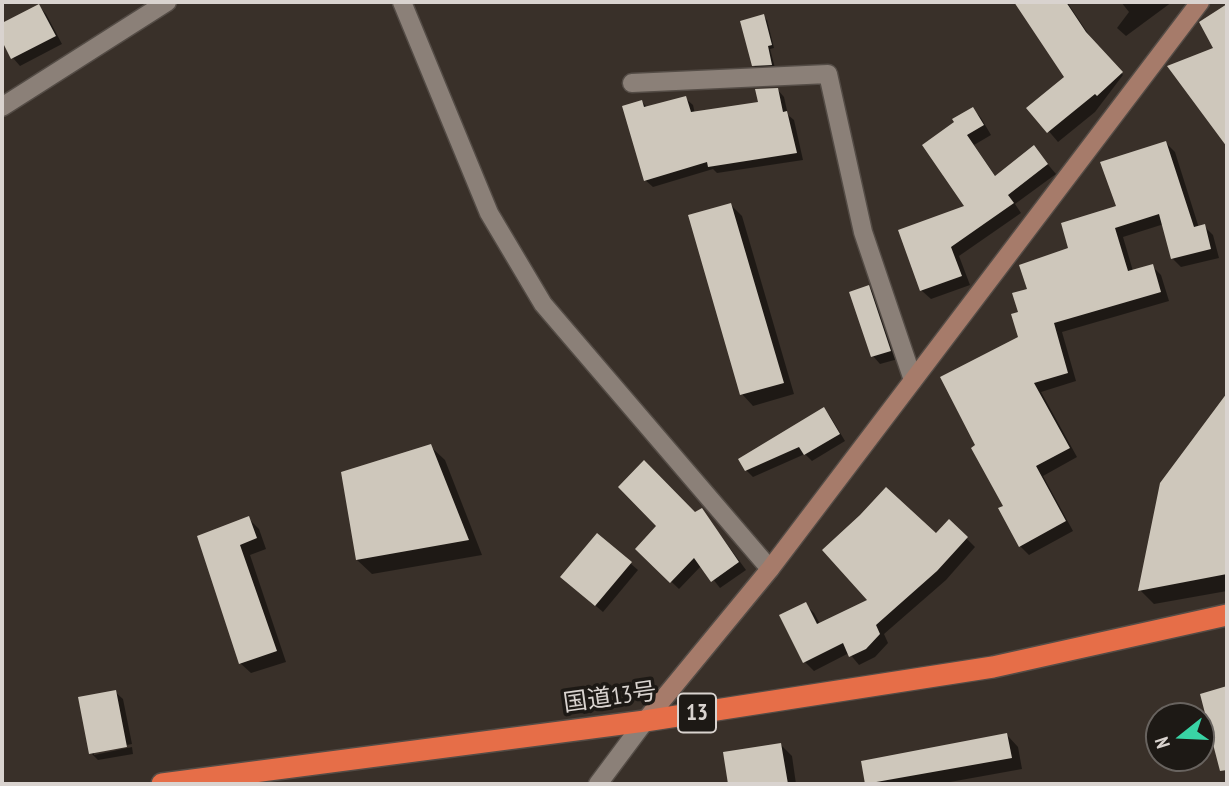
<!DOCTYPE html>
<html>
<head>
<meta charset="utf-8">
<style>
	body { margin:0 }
	#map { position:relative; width:1229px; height:786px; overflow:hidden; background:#393029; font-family:"PT Sans Narrow",sans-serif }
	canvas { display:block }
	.frame { position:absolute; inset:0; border:4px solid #d9d3cf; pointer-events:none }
	.north { position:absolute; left:1145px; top:702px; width:70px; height:70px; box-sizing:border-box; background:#1d1915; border:2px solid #68635f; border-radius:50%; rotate:252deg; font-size:19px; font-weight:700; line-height:28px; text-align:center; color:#d9d3cf }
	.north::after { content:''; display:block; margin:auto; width:24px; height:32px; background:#39d4a5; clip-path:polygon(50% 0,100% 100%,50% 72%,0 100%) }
</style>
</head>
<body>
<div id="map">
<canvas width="1229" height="786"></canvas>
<div class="frame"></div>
<div class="north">N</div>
</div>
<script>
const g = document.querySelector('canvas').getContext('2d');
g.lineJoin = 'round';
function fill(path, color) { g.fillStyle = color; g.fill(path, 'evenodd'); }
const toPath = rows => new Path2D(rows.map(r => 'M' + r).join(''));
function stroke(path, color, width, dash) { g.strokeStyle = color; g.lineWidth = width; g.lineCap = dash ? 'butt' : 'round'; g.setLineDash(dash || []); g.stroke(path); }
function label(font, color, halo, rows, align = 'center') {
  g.font = font + ' "PT Sans Narrow","Noto Sans JP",sans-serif'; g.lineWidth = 7; g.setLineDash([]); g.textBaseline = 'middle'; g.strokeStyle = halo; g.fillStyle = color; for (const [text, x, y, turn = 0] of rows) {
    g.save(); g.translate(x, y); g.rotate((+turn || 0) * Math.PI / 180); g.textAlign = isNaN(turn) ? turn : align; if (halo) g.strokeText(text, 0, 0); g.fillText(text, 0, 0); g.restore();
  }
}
fill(toPath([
	[1017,2,1067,2,1095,44,1123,75,1095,112,1058,142,1029,108,1066,78],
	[1121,2,1172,2,1126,36,1117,28,1129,12],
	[39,6,46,14,62,44,20,66,13,58,2,37,2,25],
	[1227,6,1227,126,1220,130,1216,48,1203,20],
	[763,16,767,20,774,48,770,49,775,68,757,69,753,65],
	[777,89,784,97,788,115,794,120,803,160,717,173,713,169,653,187,645,180,642,102,648,108,685,98,693,105,695,114,760,104],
	[973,109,981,118,991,135,974,145,996,177,1034,148,1056,174,1015,204,1021,213,959,256,970,285,931,299,922,291,900,231,967,207,924,145],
	[1166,143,1175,152,1199,228,1204,226,1213,235,1219,258,1181,267,1172,258,1164,224,1123,237,1133,271,1152,266,1161,275,1169,301,1062,332,1076,381,1041,392,1077,457,1043,476,1073,531,1029,555,1020,546,978,446,1020,338,1020,314,1030,290,1071,249,1118,208],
	[731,205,742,216,794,394,753,406,742,394],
	[869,287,876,295,898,359,880,364,873,356],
	[1227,396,1227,591,1154,604,1140,590,1162,483],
	[824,409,830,416,845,441,812,461,805,454,753,477,746,470],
	[430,446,445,460,482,555,372,574,357,560],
	[702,510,746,570,720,588,702,565,679,589,637,549],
	[248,518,259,529,266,549,250,555,286,662,251,673,240,663,199,537],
	[949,521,975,547,946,580,884,634,888,643,875,657,859,665,849,653,814,671,805,662,781,616,805,604,814,613,820,624,870,601],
	[630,563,638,570,603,612,570,584],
	[115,692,123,699,132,744,94,751,94,755,132,747,133,754,98,760,91,753],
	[1007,735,1018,747,1022,769,939,784,867,784,863,762],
	[781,745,792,756,796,784,730,784,725,753]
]), '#0007');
fill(toPath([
	[1014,2,1066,2,1086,32,1123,72,1097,96,1095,94,1047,133,1026,108,1064,77],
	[39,4,56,36,11,59,2,41,2,23],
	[1227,4,1227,147,1167,66,1213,48,1199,22],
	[764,14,772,45,768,46,772,65,752,66,740,21],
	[778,88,783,112,787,111,797,153,708,167,707,162,644,181,622,106,642,100,644,107,686,96,691,112,758,102,755,89],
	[973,107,984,125,967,135,995,176,1034,145,1048,164,1008,195,1014,203,951,247,962,276,920,291,898,230,964,206,922,145,954,122,952,119],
	[1166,141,1194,227,1205,224,1211,249,1171,259,1159,214,1115,228,1128,271,1153,264,1161,292,1054,323,1068,373,1034,383,1070,448,1036,466,1066,521,1019,547,998,508,1003,506,971,448,975,445,940,377,1018,337,1011,314,1018,312,1012,293,1027,289,1019,265,1068,248,1061,223,1116,206,1100,162],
	[731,203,784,383,740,395,688,215],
	[869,285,891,351,871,357,849,292],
	[1227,393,1227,574,1138,591,1160,483],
	[824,407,840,434,804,455,799,447,745,471,738,459],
	[431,444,469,540,356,560,341,472],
	[644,460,695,512,702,508,739,562,711,582,694,558,670,583,635,549,656,526,618,487],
	[886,487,936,533,949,519,968,537,937,571,876,625,880,634,866,649,849,657,843,643,803,663,779,615,806,602,817,624,867,600,822,550,860,515],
	[249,516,257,538,240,545,277,651,239,664,197,536],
	[597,533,632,562,595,606,560,577],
	[1227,686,1227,770,1220,771,1200,694],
	[116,690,127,747,89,754,78,697],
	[1007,733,1012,758,865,784,861,761],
	[781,743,788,784,728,784,723,752]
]), '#cec7bb');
const street = toPath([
	[402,2,489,213,543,304,770,569],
	[632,83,828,74,863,232,913,380],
	[2,107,167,2],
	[598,784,645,721]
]);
const secondary = toPath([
	[645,721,770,569,1200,2]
]);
const highway = toPath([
	[162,784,645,721,993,667,1227,615]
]);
stroke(street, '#544c46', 21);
stroke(secondary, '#544c46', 21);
stroke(highway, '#544c46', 24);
stroke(street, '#8b8078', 18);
stroke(secondary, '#a67b6a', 18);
stroke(highway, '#e66e48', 21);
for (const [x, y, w] of [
	[697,713,38]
]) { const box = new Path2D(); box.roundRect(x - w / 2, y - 19.5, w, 39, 5); g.fillStyle = '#1d1915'; g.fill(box); stroke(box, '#d9d3cf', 2); }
label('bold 23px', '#d9d3cf', null, [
	["13",697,713]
]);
label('24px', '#d9d3cf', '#1d1915', [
	["国道13号",610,698,-8]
]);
</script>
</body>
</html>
